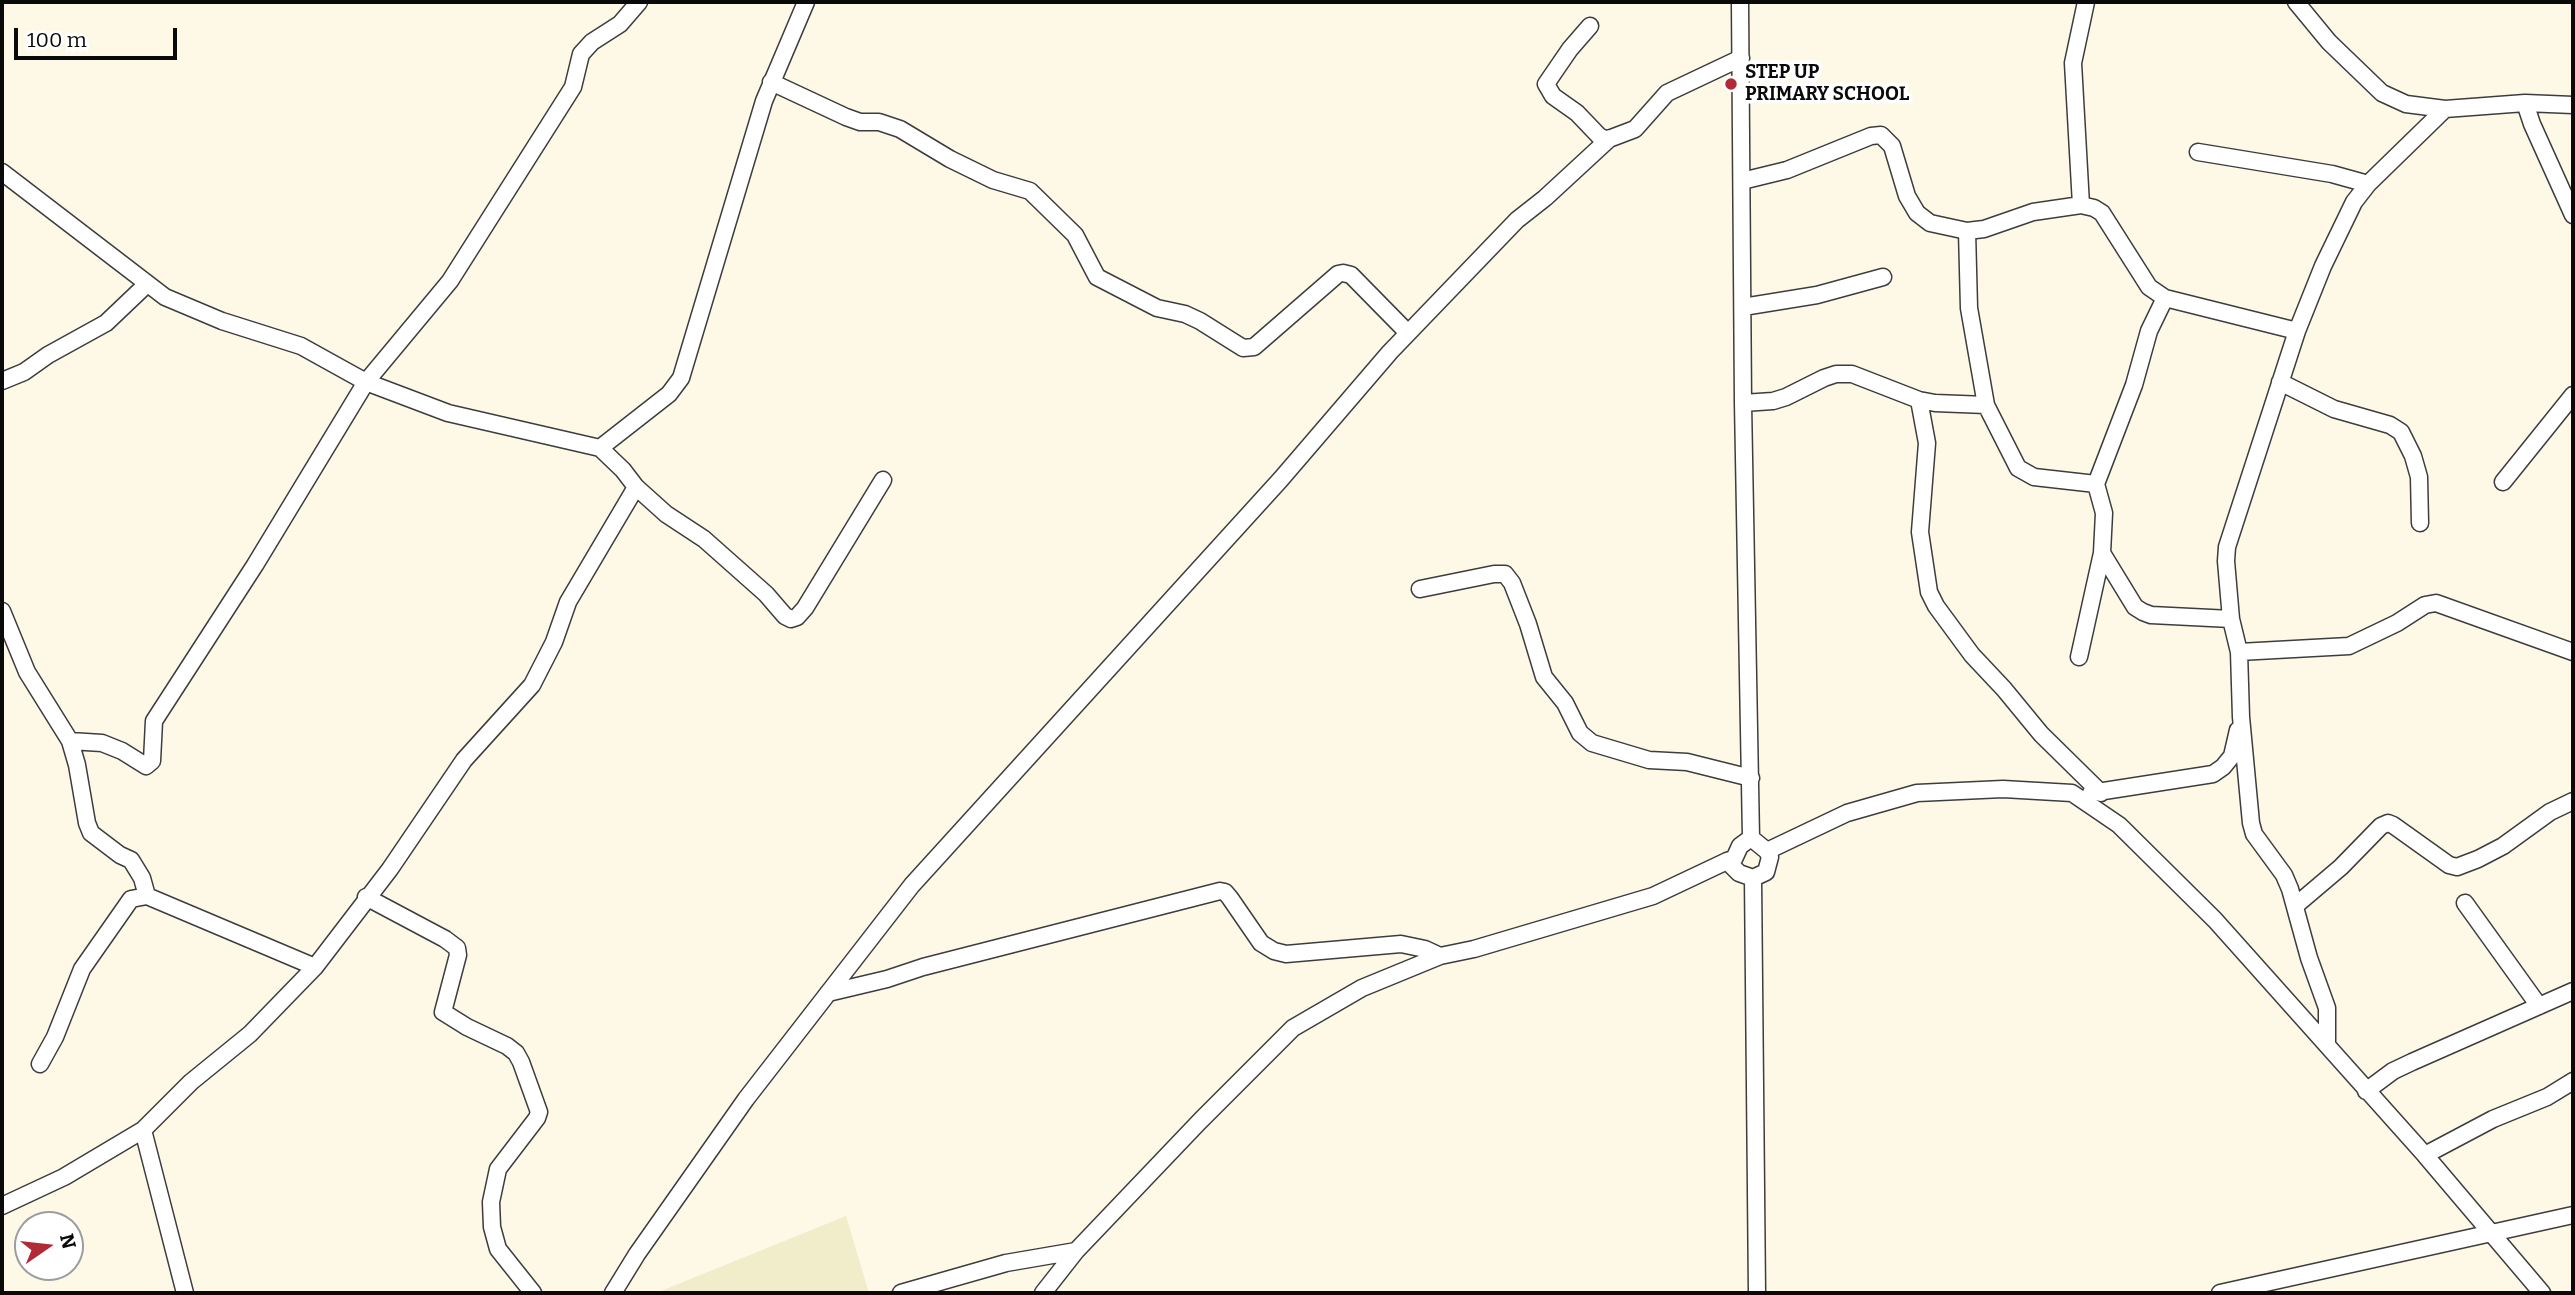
<!DOCTYPE html>
<html>
<head>
<meta charset="utf-8">
<style>
	body { margin:0 }
	#map { position:relative; width:2575px; height:1295px; overflow:hidden; background:#fef8e7; font-family:Bitter,serif }
	canvas { display:block }
	.frame { position:absolute; inset:0; border:4px solid #0a0a0a; pointer-events:none }
	.north { position:absolute; left:14px; top:1211px; width:70px; height:70px; box-sizing:border-box; background:#fff; border:2px solid #9d9d9d; border-radius:50%; rotate:76deg; font-size:19px; font-weight:700; line-height:28px; text-align:center; color:#0a0a0a }
	.north::after { content:''; display:block; margin:auto; width:24px; height:32px; background:#b12b37; clip-path:polygon(50% 0,100% 100%,50% 72%,0 100%) }
	.scale { position:absolute; left:14px; top:28px; width:163px; height:32px; box-sizing:border-box; border:4px solid #0a0a0a; border-top:0; padding-left:9px; font-size:21px; line-height:24px; white-space:nowrap; color:#0a0a0a; -webkit-text-stroke:5px #fff; paint-order:stroke }
</style>
</head>
<body>
<div id="map">
<canvas width="2575" height="1295"></canvas>
<div class="frame"></div>
<div class="north">N</div>
<div class="scale">100 m</div>
</div>
<script>
const g = document.querySelector('canvas').getContext('2d');
g.lineJoin = 'round';
function fill(path, color) { g.fillStyle = color; g.fill(path, 'evenodd'); }
const toPath = rows => new Path2D(rows.map(r => 'M' + r).join(''));
function stroke(path, color, width, dash) { g.strokeStyle = color; g.lineWidth = width; g.lineCap = dash ? 'butt' : 'round'; g.setLineDash(dash || []); g.stroke(path); }
function label(font, color, halo, rows, align = 'center') {
  g.font = font + ' Bitter,serif'; g.lineWidth = 7; g.setLineDash([]); g.textBaseline = 'middle'; g.strokeStyle = halo; g.fillStyle = color; for (const [text, x, y, turn = 0] of rows) {
    g.save(); g.translate(x, y); g.rotate((+turn || 0) * Math.PI / 180); g.textAlign = isNaN(turn) ? turn : align; if (halo) g.strokeText(text, 0, 0); g.fillText(text, 0, 0); g.restore();
  }
}
fill(toPath([
	[846,1216,869,1293,656,1293]
]), '#f1ecca');
const minor = toPath([
	[1740,2,1743,403,1751,838],
	[2086,2,2073,63,2081,205,2094,208,2102,213,2149,287,2165,298,2297,331],
	[2296,2,2329,42,2382,93,2406,104,2445,109,2525,103,2573,105],
	[1590,26,1570,49,1546,84,1553,96,1577,113,1599,136,1606,140,1635,129,1667,93,1741,58],
	[771,82,846,117,860,122,879,122,900,129,950,159,993,180,1030,191,1075,235,1097,277,1157,308,1185,314,1200,321,1243,348,1254,347,1338,274,1343,273,1351,275,1408,333],
	[2525,103,2532,124,2573,215],
	[2198,152,2332,174,2368,184],
	[2,172,165,297,222,321,301,346,366,382,448,413,600,448,669,394,681,378,764,101,806,2],
	[1742,181,1787,170,1871,136,1881,135,1892,146,1907,196,1917,213,1930,223,1967,231,1984,229,2033,212,2081,205],
	[1967,231,1969,308,1986,405,2018,468,2034,477,2096,484],
	[1743,307,1817,295,1883,277],
	[2,381,24,372,48,355,106,323,147,284],
	[2280,382,2334,409,2390,425,2401,432,2413,456,2419,477,2420,523],
	[1919,400,1927,443,1920,532,1929,592,1936,606,1972,655,2004,689,2041,734,2101,793],
	[1743,403,1773,401,1786,397,1824,378,1836,374,1852,374,1919,400,1935,403,1986,405],
	[600,448,623,470,636,487,666,514,704,539,766,594,785,616,791,619,797,617,805,608,883,480],
	[2503,482,2573,395],
	[2102,553,2135,607,2143,612,2151,615,2231,619],
	[1420,589,1494,574,1505,574,1512,583,1528,624,1544,677,1565,703,1580,733,1592,743,1649,760,1687,762,1751,778],
	[2,611,27,672,70,741,77,765,87,823,91,833,120,855,131,860,142,878,147,896],
	[2239,652,2349,646,2397,623,2425,605,2436,603,2573,652],
	[2079,657,2102,553,2104,513,2096,484,2134,385,2149,331,2165,298],
	[70,741,102,743,122,751,146,766,152,761,154,721,255,565,366,382,450,281,573,87,581,54,592,42,620,24,639,2],
	[2091,793,2213,774,2223,767,2232,756,2238,730],
	[1751,838,1767,851,1770,857,1766,872,1753,878,1739,873,1727,861,1734,859,1740,846,1751,838],
	[1767,851,1847,813,1917,793,2003,789,2072,793,2119,825,2215,920,2425,1155,2542,1293],
	[1753,878,1757,1293],
	[366,897,445,939,457,948,458,955,443,1012,467,1027,507,1046,516,1053,521,1062,539,1112,537,1118,498,1169,491,1202,492,1227,498,1249,533,1293],
	[2465,903,2539,1006],
	[2295,906,2341,867,2381,826,2388,823,2393,825,2449,865,2457,867,2478,859,2503,846,2550,812,2573,801],
	[828,993,887,979,923,967,1220,891,1225,892,1230,898,1261,943,1274,951,1286,954,1401,944,1425,949,1440,956],
	[2327,1045,2327,1008,2309,958,2290,889,2284,875,2254,834,2251,823,2241,717,2239,652,2231,619,2226,561,2227,547,2297,331,2323,266,2354,202,2368,184,2445,109],
	[40,1064,55,1037,82,969,131,899,147,896,315,967],
	[2366,1091,2393,1071,2412,1062,2573,991],
	[143,1130,185,1293],
	[2425,1155,2493,1119,2547,1097,2573,1081],
	[2,1206,64,1177,143,1130,191,1082,250,1034,315,967,390,869,464,760,532,685,554,642,568,602,636,487],
	[613,1293,637,1254,746,1099,912,885,1281,479,1390,352,1517,220,1545,198,1610,138],
	[901,1293,1006,1263,1076,1251],
	[1043,1293,1076,1251,1200,1121,1293,1028,1362,988,1440,956,1474,949,1653,896,1727,861],
	[2220,1293,2573,1215]
]);
stroke(minor, '#3d3d3d', 19);
stroke(minor, '#fff', 16);
for (const [x, y, r, color] of [
	[1731,84,7,"#b12b37"]
]) { const dot = new Path2D(); dot.arc(x, y, r, 0, 2 * Math.PI); g.fillStyle = color; g.fill(dot); stroke(dot, '#fff', 2.5); }
label('bold 19px', '#0a0a0a', '#fff', [
	["STEP UP",1745,73],
	["PRIMARY SCHOOL",1745,95]
], 'left');
</script>
</body>
</html>
